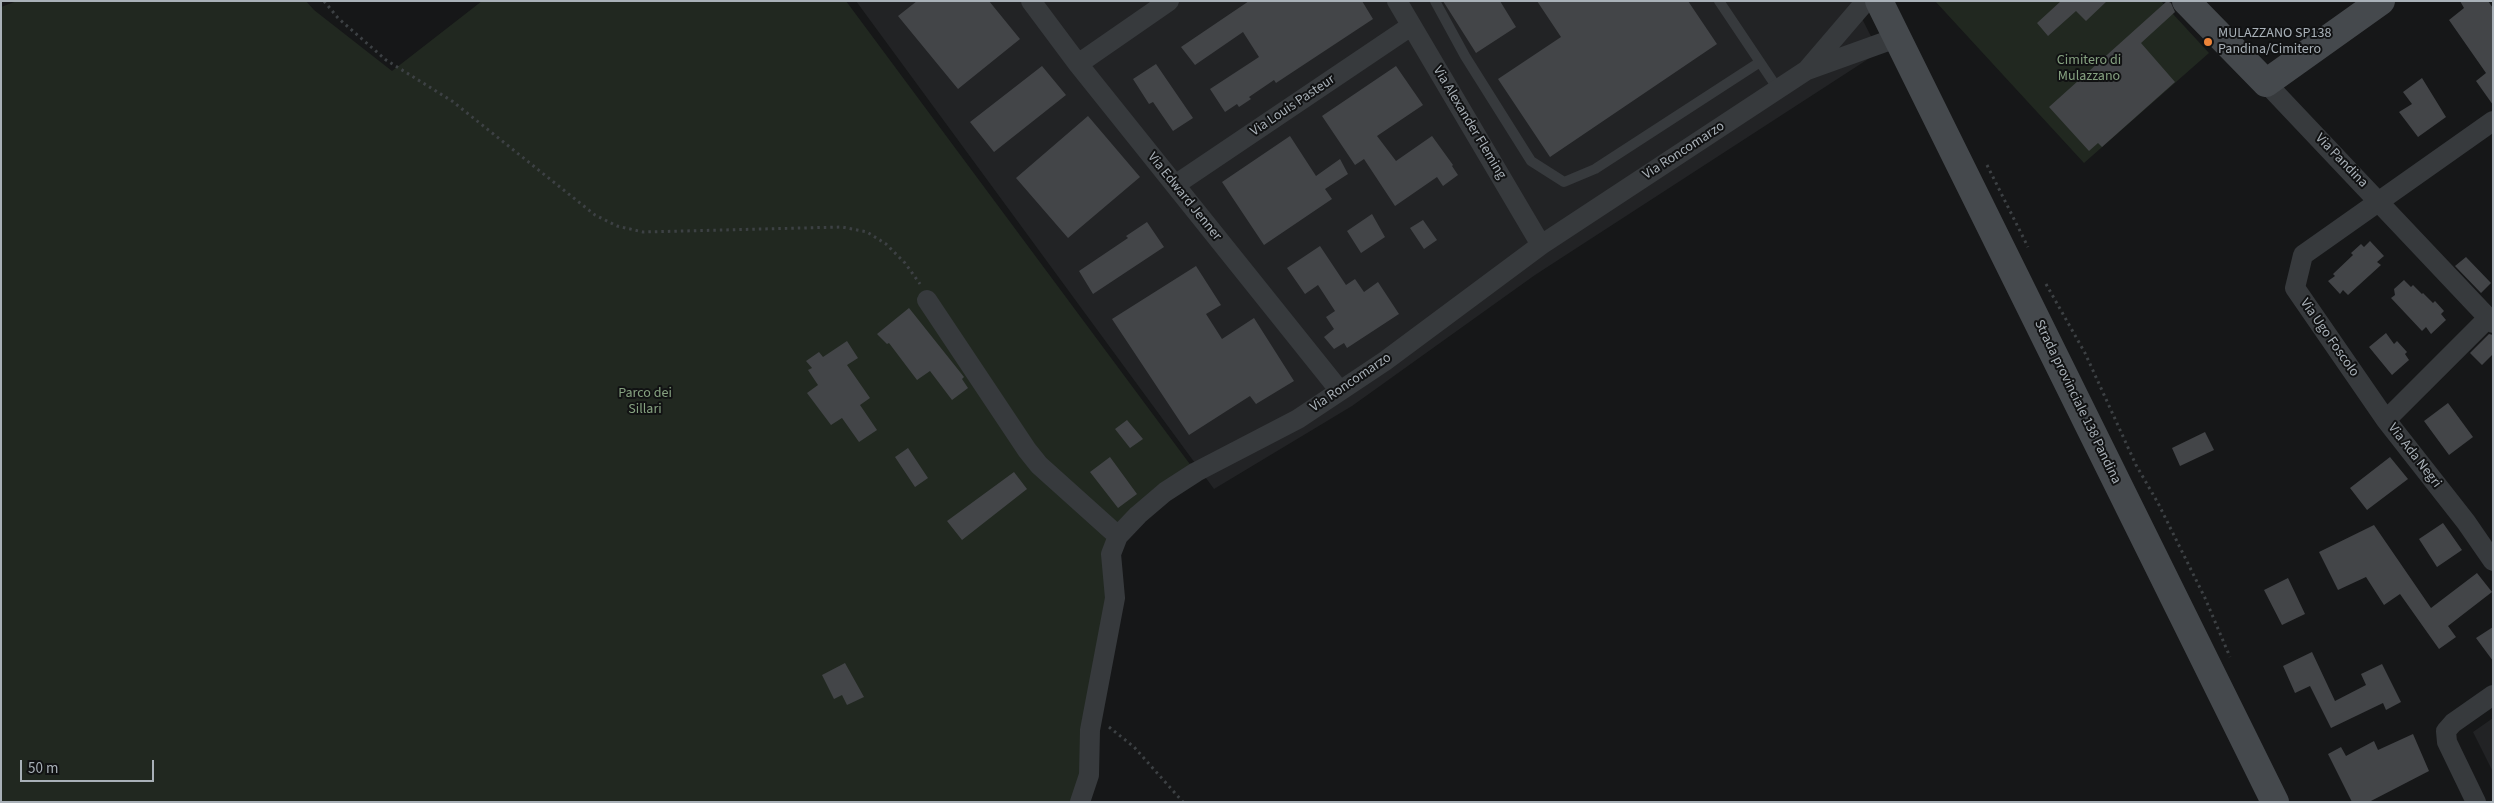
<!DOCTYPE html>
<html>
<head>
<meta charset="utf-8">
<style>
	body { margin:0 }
	#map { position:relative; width:2494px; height:803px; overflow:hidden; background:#161718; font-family:"Source Sans 3",sans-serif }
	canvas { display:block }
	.frame { position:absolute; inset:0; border:2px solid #a9b1b8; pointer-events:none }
	.scale { position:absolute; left:20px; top:760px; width:134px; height:22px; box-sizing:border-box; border:2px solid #a9b1b8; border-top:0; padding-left:6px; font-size:15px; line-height:18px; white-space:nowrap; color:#a9b1b8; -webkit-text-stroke:4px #111213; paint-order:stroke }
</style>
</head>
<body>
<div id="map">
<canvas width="2494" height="803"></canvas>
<div class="frame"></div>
<div class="scale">50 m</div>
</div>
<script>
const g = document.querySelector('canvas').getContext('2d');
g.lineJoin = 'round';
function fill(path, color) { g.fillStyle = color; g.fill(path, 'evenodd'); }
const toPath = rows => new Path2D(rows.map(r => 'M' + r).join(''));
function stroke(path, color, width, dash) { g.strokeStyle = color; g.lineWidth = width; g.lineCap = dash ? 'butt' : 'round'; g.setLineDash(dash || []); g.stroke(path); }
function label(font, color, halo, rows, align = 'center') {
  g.font = font + ' "Source Sans 3",sans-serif'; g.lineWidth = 4; g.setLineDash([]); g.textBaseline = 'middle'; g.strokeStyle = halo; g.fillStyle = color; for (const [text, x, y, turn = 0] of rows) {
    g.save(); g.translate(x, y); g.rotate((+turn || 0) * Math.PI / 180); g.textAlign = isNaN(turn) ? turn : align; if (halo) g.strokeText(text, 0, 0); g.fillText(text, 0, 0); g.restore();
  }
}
fill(toPath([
	[856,1,1853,1,1879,52,1535,275,1352,406,1214,489],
	[2493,718,2493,772,2473,732]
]), '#222325');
fill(toPath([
	[17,1,306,1,314,10,392,71,482,1,846,1,1192,467,1115,529,1109,598,1083,774,1072,802,1,802,1,7],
	[1935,1,2161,1,2209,53,2084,163]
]), '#212820');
fill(toPath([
	[917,1,989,1,1020,39,958,89,898,16],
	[1249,1,1362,1,1373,19,1276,83,1274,80,1249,97,1251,99,1239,107,1237,104,1225,112,1210,89,1259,57,1243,32,1195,65,1181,47],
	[1443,1,1500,1,1516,27,1476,53],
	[1537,1,1688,1,1717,44,1550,157,1498,79,1561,37],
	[2061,1,2107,1,2086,21,2076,11,2048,36,2037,23],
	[2167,1,2171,3,2175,12,2141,43,2175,82,2102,147,2098,143,2089,151,2049,107],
	[2460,1,2488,1,2493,8,2493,105,2476,81,2486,73,2449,20,2464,8],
	[1156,64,1193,118,1173,131,1153,102,1149,104,1133,79],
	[1042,66,1066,95,994,152,970,122],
	[1396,66,1423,105,1377,136,1396,161,1432,136,1453,165,1452,166,1458,175,1443,186,1437,177,1395,206,1364,159,1355,165,1322,116],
	[2422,78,2446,117,2418,137,2399,112,2412,104,2403,92],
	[1088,116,1140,177,1068,238,1016,178],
	[1290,136,1316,176,1340,159,1348,174,1325,189,1332,199,1264,245,1222,182],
	[1372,214,1385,237,1361,253,1347,231],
	[1423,220,1437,240,1424,249,1410,228],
	[1147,222,1164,247,1093,294,1079,271,1128,238,1126,236],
	[2370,241,2384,256,2377,262,2381,265,2348,295,2343,290,2340,294,2328,281,2335,276,2333,274,2353,255,2351,253,2361,244,2364,247],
	[1320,246,1346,285,1355,279,1364,292,1378,282,1399,314,1347,348,1344,343,1334,349,1324,337,1334,329,1326,317,1335,311,1318,285,1305,294,1287,268],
	[2466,257,2491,283,2481,293,2455,266],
	[1196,266,1221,305,1206,314,1222,339,1254,318,1294,381,1256,404,1250,396,1189,435,1112,319],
	[2404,280,2411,287,2413,285,2422,294,2423,293,2433,303,2435,301,2444,311,2441,314,2446,320,2431,334,2426,327,2422,331,2391,298,2395,295,2394,289],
	[909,308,964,377,962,379,968,388,952,400,930,371,917,380,889,343,887,344,877,334],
	[2386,333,2394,344,2397,341,2407,352,2405,354,2409,360,2392,375,2369,347],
	[2489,334,2493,335,2493,354,2482,365,2470,353],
	[847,341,858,358,847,365,870,398,860,405,877,430,859,442,842,418,831,425,807,393,818,385,808,370,812,368,806,361,819,352,823,357],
	[2448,403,2473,437,2449,455,2424,421],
	[1127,420,1143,439,1130,448,1115,429],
	[2205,432,2214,450,2180,466,2172,448],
	[908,448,928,478,915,487,895,457],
	[1110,457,1137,494,1118,508,1090,472],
	[2390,457,2408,479,2367,510,2350,488],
	[1014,472,1027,489,962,540,947,521],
	[2443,523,2462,550,2437,567,2419,539],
	[2374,525,2431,608,2477,573,2492,592,2448,626,2456,637,2439,649,2400,594,2384,605,2366,577,2338,590,2319,552],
	[2288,578,2305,614,2282,625,2264,590],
	[2493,627,2493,661,2476,638],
	[2312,652,2335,701,2366,685,2361,674,2382,664,2401,702,2386,710,2383,703,2331,728,2310,686,2295,693,2283,666],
	[845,663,864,697,847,705,842,695,834,699,822,675],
	[2413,734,2429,771,2369,802,2352,802,2328,754,2341,747,2346,756,2374,741,2378,750]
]), '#434548');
stroke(toPath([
	[324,1,338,18,386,60,452,101,595,215,617,226,643,232,842,227,867,232,886,244,905,263,920,284],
	[1987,165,2028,247],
	[2046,284,2085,353,2136,465,2158,503,2205,598,2230,657],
	[1109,727,1134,747,1183,802]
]), '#3d4144', 3, [2.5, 4]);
stroke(toPath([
	[1435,1,1465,56,1531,161,1564,182,1595,169,1760,62],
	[1719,1,1778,89]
]), '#373a3d', 10);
stroke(toPath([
	[1031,1,1078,64,1340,391],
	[1397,1,1541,245],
	[1078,64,1169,1],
	[1807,70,1866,1],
	[2266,83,2493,323],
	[1175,185,1411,26],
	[927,300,1027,450,1039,465,1118,536],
	[2488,318,2386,420,2466,522,2493,561],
	[2386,420,2295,288,2303,255,2493,121],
	[1080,802,1089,775,1090,730,1115,598,1111,554,1118,536,1138,515,1165,492,1196,472,1298,419,1385,361,1541,245,1807,70,1896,38],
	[2476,802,2447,742,2446,731,2453,723,2493,695]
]), '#373a3d', 20);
stroke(toPath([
	[1879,1,2275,802],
	[2186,1,2266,83,2381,1]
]), '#45494d', 28);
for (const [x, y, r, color] of [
	[2208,42,5,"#ed8439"]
]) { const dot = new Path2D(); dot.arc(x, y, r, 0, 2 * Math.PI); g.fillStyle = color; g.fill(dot); stroke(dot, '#111213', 2); }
label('14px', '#a9b1b8', '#111213', [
	["MULAZZANO SP138",2218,34],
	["Pandina/Cimitero",2218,50]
], 'left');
label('14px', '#86a280', '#111213', [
	["Cimitero di",2089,61],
	["Mulazzano",2089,77],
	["Parco dei",645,394],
	["Sillari",645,410]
]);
label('14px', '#a9b1b8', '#111213', [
	["Via Louis Pasteur",1293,106,-34],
	["Via Alexander Fleming",1469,123,59],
	["Via Roncomarzo",1684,151,-33],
	["Via Pandina",2341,161,46],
	["Via Edward Jenner",1184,197,51],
	["Via Ugo Foscolo",2329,338,55],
	["Via Roncomarzo",1351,383,-34],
	["Strada provinciale 138 Pandina",2077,402,64],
	["Via Ada Negri",2414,456,52]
]);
</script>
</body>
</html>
